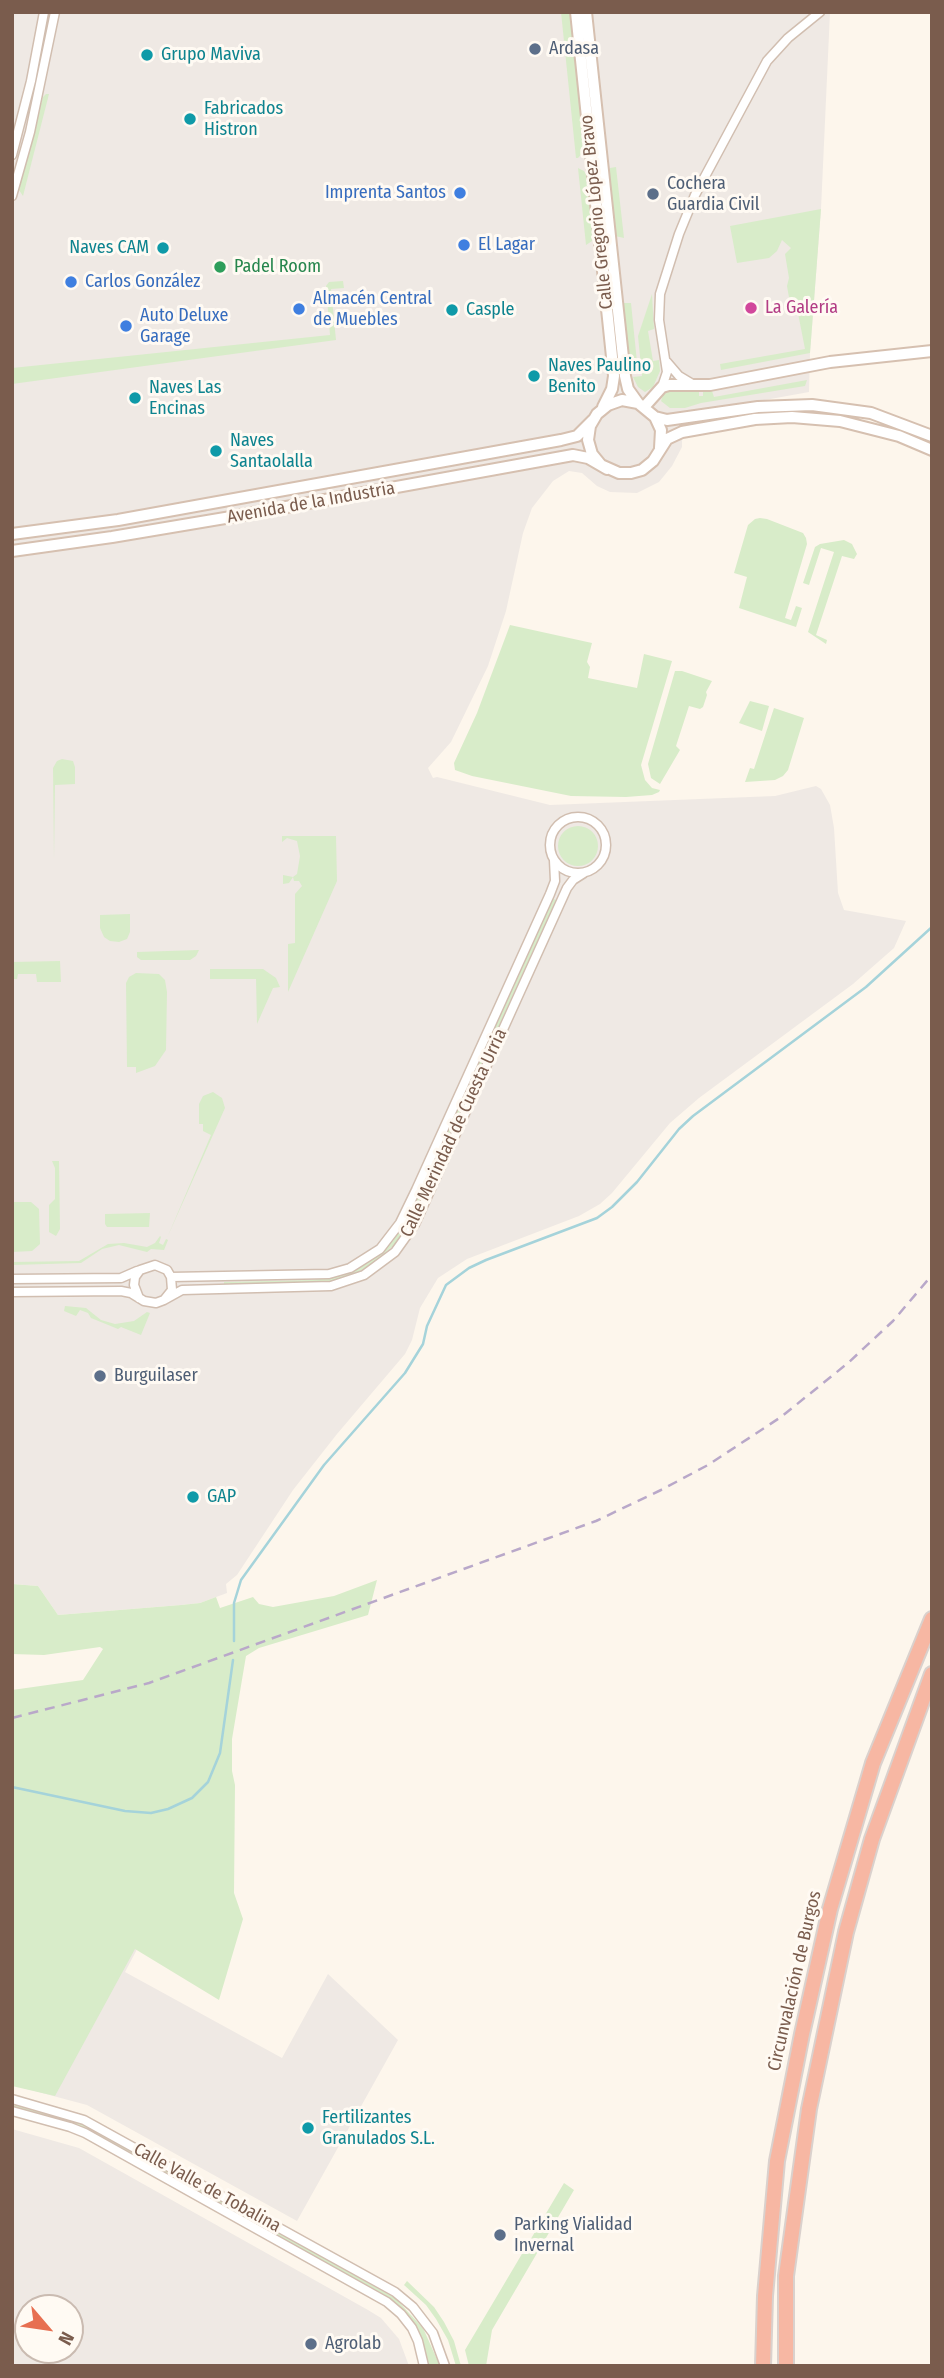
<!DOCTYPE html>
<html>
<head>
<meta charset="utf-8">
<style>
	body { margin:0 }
	#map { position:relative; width:944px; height:2378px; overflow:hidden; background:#fdf6ec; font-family:"Fira Sans Condensed",sans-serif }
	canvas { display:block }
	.frame { position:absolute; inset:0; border:14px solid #7a5c4d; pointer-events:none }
	.north { position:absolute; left:14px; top:2294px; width:70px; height:70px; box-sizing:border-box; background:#fffaf3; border:2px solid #cabbb1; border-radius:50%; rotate:119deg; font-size:19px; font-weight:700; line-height:28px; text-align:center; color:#7a5c4d }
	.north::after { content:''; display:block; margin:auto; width:24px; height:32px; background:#e76f51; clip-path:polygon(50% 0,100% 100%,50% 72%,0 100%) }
</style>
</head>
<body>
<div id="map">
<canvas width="944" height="2378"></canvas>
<div class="frame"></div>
<div class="north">N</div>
</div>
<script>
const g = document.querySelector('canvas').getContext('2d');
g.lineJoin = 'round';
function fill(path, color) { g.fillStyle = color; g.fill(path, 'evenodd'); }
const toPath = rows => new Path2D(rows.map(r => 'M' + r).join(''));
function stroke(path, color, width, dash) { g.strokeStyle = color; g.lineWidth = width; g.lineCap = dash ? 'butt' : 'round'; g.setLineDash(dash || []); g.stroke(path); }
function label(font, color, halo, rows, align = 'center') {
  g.font = font + ' "Fira Sans Condensed",sans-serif'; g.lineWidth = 6; g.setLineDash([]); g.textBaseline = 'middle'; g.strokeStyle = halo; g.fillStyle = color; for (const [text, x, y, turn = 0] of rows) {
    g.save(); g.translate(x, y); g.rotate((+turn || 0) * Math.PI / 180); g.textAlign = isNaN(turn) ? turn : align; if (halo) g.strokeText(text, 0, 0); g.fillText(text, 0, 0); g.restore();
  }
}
fill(toPath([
	[12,12,830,12,821,209,810,353,809,392,682,415,682,447,672,466,659,482,637,493,610,492,597,486,582,473,569,471,553,481,532,508,523,533,506,611,488,666,451,742,428,768,433,778,437,777,550,805,775,796,816,786,821,789,830,805,834,828,838,893,844,910,906,921,894,948,853,984,699,1098,670,1123,612,1193,600,1204,579,1216,467,1259,438,1278,420,1308,412,1340,405,1354,337,1434,293,1490,237,1575,226,1584,227,1593,200,1603,181,1605,58,1615,38,1586,12,1584],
	[12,1806,178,1872,125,1972,282,2058,328,1974,398,2040,297,2221,87,2105,12,2085],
	[12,2129,79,2148,368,2310,381,2318,399,2339,409,2366,12,2366],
	[28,2308,70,2308,70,2350,28,2350]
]), '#efe9e4');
fill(toPath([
	[561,12,570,12,585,150,578,158,576,158],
	[46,94,49,94,23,196,19,190,43,97],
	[616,167,624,238,615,236,608,172,610,168],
	[578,168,584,171,587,176,594,236,592,241,586,245],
	[821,209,810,353,721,370,720,364,805,349,796,303,790,303,787,286,789,278,785,254,791,248,782,240,777,251,769,258,737,263,730,226],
	[343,281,344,288,331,289,336,340,12,384,12,368,330,335,326,286,329,282],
	[652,294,654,329,648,331,653,361,659,360,660,371,653,387,645,392,638,387,633,377,642,376,638,336],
	[622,303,631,303,638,372,629,373],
	[807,380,805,386,701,403,685,408,670,408,661,401,663,395,668,392,699,392,699,396,703,396,703,392,712,391,714,397],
	[760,518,767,519,803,533,806,538,807,544,785,618,791,620,796,606,802,608,796,627,739,608,747,577,734,573,748,525,755,519],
	[844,540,852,544,857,554,854,559,842,556,816,635,827,640,826,644,808,632,834,552,821,548,809,585,803,583,815,547,820,544],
	[510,625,592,643,587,662,590,667,588,678,637,688,644,654,672,661,641,765,645,780,652,788,660,790,659,792,652,795,626,797,571,796,472,776,455,770,454,763,477,713],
	[675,671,682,671,712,681,706,692,707,695,703,707,700,709,689,706,676,746,680,750,660,784,651,778,648,764],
	[750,701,769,706,762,731,739,723],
	[774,708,804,718,788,770,783,776,775,780,745,782,750,768,754,769],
	[62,759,73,761,75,767,75,784,55,785,54,859,53,768,57,761],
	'558 846a20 20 0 1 1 40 0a20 20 0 1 1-40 0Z',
	[282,836,336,836,337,881,288,992,288,944,295,943,295,894,302,886,299,881,294,881,293,877,289,883,283,884,283,875,293,877,297,874,300,856,297,841,287,838,282,842],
	[553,899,556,900,411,1219,396,1243,370,1266,353,1274,332,1281,224,1285,224,1282,312,1280,337,1276,368,1263,393,1241,411,1212],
	[130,914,130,932,127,939,119,942,110,941,104,937,100,928,100,915],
	[199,950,196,956,190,960,141,960,137,957,137,952],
	[60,961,61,982,37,982,36,974,18,974,17,979,12,979,12,962],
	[210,969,263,969,276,978,280,987,273,988,257,1024,256,979,210,979],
	[136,973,159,974,165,980,167,992,166,1050,155,1066,136,1073,136,1067,127,1067,126,983,129,977],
	[213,1092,222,1098,225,1108,167,1238,211,1135,203,1131,203,1124,199,1124,199,1104,203,1096],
	[52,1161,59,1161,60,1229,56,1236,49,1232,49,1205,55,1199,55,1168],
	[12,1202,31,1202,39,1209,40,1244,32,1251,12,1252],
	[150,1213,149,1227,107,1227,105,1224,105,1214],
	[160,1236,161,1237,159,1243,163,1245,166,1239,168,1240,164,1250,151,1249,147,1252,119,1245,102,1249,81,1263,12,1265,12,1262,79,1261,108,1244,124,1243,147,1247,155,1243],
	[65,1306,86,1308,101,1320,115,1324,134,1321,147,1312,150,1313,141,1335,121,1327,118,1329,91,1318,88,1313,80,1310,76,1316,64,1311],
	[377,1580,368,1615,259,1648,246,1656,232,1739,232,1771,235,1785,234,1893,243,1919,219,2000,135,1949,55,2096,12,2086,12,1690,83,1680,103,1649,100,1647,44,1655,12,1654,12,1584,38,1586,58,1615,181,1605,200,1603,216,1597,220,1608,253,1597,259,1604,273,1607,334,1596],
	[12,2104,70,2119,88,2126,395,2298,423,2328,440,2366,428,2366,421,2339,412,2321,385,2295,79,2125,12,2107],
	[564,2183,574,2190,492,2330,486,2366,469,2366,465,2350],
	[407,2281,434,2307,444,2322,454,2341,461,2366,456,2366,448,2340,436,2319,426,2305,404,2285]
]), '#d8ecc9');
stroke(toPath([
	[234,1641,234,1603,241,1580,324,1465,405,1373,423,1344,427,1326,446,1285,469,1268,486,1260,597,1218,612,1207,637,1182,679,1129,693,1116,866,987,932,927],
	[12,1787,125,1811,151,1813,168,1809,192,1798,208,1782,220,1753,233,1660]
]), '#a5d3da', 2.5);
const street = toPath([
	[12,155,31,81,44,12],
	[12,196,30,132,55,12],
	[667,362,679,376,694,385],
	[662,387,667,372,659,320,660,294,679,234,695,195,767,61,788,38,820,12],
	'550 845a28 28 0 1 1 56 0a28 28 0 1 1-56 0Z',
	[171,1277,329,1274,350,1268,380,1249,400,1223,416,1190,550,894,555,881,554,860],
	[12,1279,121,1278,137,1271],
	[12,1292,121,1291,131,1293,144,1301,156,1303,164,1300,172,1290,171,1277,167,1270,155,1265,140,1270,135,1277,134,1285,139,1298],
	[164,1300,182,1290,331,1286,364,1275,395,1252,415,1224,567,888,573,880,584,873],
	[12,2099,84,2120,395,2292,413,2307,433,2333,445,2366],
	[12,2111,70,2127,85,2133,387,2302,401,2314,412,2328,418,2341,424,2366]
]);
const secondary = toPath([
	[576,12,614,376,612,389,603,407],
	[586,12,625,376,628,389,638,403],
	[645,406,662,387,669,385,710,385,830,362,932,351],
	[655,417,667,420,758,407,812,405,871,413,932,436],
	[660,448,661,430,655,417,638,403,622,400,608,405,597,414,590,426,588,440,592,454,601,465,619,473,631,473,642,470,653,461,667,439,682,432,755,419,792,417,840,421,899,436,932,450],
	[12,534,118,520,561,440,577,436,593,420],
	[12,551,112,537,231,517,573,455,588,458,607,469]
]);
const highway = toPath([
	[763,2366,765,2296,777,2161,802,2034,830,1909,873,1763,932,1619],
	[786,2366,786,2276,798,2189,809,2109,846,1932,872,1839,932,1674]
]);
stroke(street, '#d1beb0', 11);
stroke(secondary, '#d6c0b0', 14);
stroke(highway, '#dad1cd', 18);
stroke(street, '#fff', 8);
stroke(secondary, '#fff', 10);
stroke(highway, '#f7b7a3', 14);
stroke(toPath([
	[12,1718,149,1683,596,1521,661,1490,708,1465,781,1417,848,1363,893,1321,932,1275]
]), '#b9a8c9', 2.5, [10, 7]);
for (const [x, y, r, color] of [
	[535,49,7,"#5c6f8a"],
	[147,55,7,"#0f9aa8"],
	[190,119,7,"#0f9aa8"],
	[460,193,7,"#3f7fe0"],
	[653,194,7,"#5c6f8a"],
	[464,245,7,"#3f7fe0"],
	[163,248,7,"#0f9aa8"],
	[220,267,7,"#2e9e5b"],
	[71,282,7,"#3f7fe0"],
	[751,308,7,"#d1479c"],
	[299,309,7,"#3f7fe0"],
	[452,310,7,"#0f9aa8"],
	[126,326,7,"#3f7fe0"],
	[534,376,7,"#0f9aa8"],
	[135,398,7,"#0f9aa8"],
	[216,451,7,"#0f9aa8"],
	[100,1376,7,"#5c6f8a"],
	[193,1497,7,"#0f9aa8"],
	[308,2128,7,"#0f9aa8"],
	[500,2235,7,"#5c6f8a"],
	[311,2344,7,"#5c6f8a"]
]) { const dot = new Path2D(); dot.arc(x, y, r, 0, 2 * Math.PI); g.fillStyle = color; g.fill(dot); stroke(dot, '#fffaf3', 2.5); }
label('18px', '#4e5e75', '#fffaf3', [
	["Ardasa",549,49],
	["Cochera",667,184],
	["Guardia Civil",667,205],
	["Burguilaser",114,1376],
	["Parking Vialidad",514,2225],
	["Invernal",514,2246],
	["Agrolab",325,2344]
], 'left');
label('18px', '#0d838f', '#fffaf3', [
	["Grupo Maviva",161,55],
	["Fabricados",204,109],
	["Histron",204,130],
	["Naves CAM",149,248,"right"],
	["Casple",466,310],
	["Naves Paulino",548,366],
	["Benito",548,387],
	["Naves Las",149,388],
	["Encinas",149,409],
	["Naves",230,441],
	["Santaolalla",230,462],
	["GAP",207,1497],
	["Fertilizantes",322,2118],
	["Granulados S.L.",322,2139]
], 'left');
label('18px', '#366cbe', '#fffaf3', [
	["Imprenta Santos",446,193,"right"],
	["El Lagar",478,245],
	["Carlos González",85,282],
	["Almacén Central",313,299],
	["de Muebles",313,320],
	["Auto Deluxe",140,316],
	["Garage",140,337]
], 'left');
label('18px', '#7a5c4d', '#fffaf3', [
	["Calle Gregorio López Bravo",597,212,-96],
	["Avenida de la Industria",311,503,-10],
	["Calle Merindad de Cuesta Urria",454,1133,-65],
	["Circunvalación de Burgos",795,1981,-77],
	["Calle Valle de Tobalina",207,2188,29]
]);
label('18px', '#27864d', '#fffaf3', [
	["Padel Room",234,267]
], 'left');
label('18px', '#b23c85', '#fffaf3', [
	["La Galería",765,308]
], 'left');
</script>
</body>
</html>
